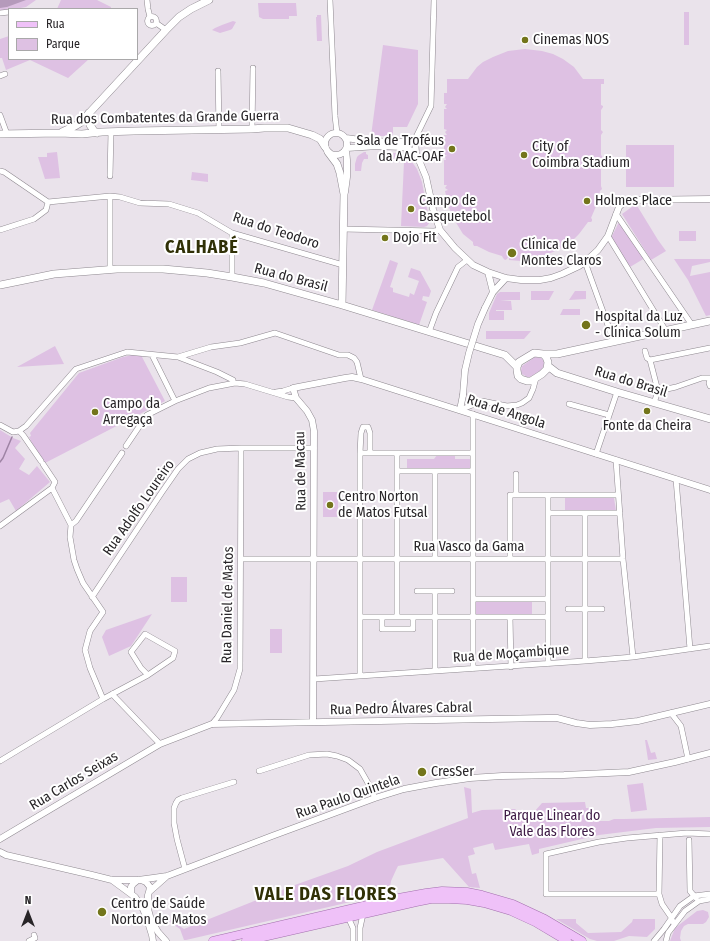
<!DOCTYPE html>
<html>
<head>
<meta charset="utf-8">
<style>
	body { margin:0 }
	#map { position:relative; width:710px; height:941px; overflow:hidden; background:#eae3eb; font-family:"Fira Sans Condensed",sans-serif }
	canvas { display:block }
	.legend { position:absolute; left:8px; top:8px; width:130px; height:52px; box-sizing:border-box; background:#fff; border:1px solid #a9a8a9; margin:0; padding:5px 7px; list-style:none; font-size:12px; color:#282528 }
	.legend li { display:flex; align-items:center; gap:8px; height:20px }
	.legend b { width:20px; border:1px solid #a9a8a9 }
	.north { position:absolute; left:8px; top:893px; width:40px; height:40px; -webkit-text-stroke:3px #fff; paint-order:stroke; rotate:0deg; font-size:11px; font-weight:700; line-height:16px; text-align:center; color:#282528 }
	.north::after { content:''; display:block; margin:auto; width:14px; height:18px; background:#282528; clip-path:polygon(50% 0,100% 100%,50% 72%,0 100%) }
</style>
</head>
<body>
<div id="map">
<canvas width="710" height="941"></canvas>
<ul class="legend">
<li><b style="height:5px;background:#efc1f8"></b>Rua</li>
<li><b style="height:11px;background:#dec1e3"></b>Parque</li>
</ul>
<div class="north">N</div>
</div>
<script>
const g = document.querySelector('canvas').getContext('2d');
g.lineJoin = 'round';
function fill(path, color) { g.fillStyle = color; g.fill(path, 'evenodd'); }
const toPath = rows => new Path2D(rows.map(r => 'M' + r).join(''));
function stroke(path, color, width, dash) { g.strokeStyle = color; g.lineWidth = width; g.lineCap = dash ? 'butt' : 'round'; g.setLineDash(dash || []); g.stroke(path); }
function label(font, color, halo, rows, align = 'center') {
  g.font = font + ' "Fira Sans Condensed",sans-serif'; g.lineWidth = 4; g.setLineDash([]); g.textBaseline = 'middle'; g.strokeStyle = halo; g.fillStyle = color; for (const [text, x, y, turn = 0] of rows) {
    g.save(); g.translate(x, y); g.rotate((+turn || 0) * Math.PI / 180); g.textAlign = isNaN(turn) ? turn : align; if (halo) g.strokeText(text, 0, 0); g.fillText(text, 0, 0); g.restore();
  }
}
fill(toPath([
	[0,0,36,0,26,7,15,9,9,9,9,10,0,11],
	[61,0,97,0,111,7,111,9,57,9],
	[258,3,296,3,297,16,289,16,289,19,263,19,259,17],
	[684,12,689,12,689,45,684,45],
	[317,15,321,15,322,41,317,41,316,17,317,17],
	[233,21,236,22,232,29,230,30,220,33,212,30,215,28,222,25],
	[9,36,9,59,89,59,68,78,30,60,6,70,2,58,0,58,0,39],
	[383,45,418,50,418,104,407,127,393,127,393,136,371,136],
	[525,49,542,51,553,54,563,59,574,67,583,79,604,79,604,84,601,84,601,105,603,106,603,107,601,110,601,130,603,132,601,135,601,155,603,158,601,161,601,186,602,189,600,191,597,204,591,218,592,219,592,221,591,222,588,222,579,234,570,243,570,244,569,246,566,246,553,252,540,257,540,259,538,260,535,258,534,258,534,261,521,261,509,260,509,258,508,257,507,259,505,260,503,258,502,256,489,252,477,246,474,246,473,244,473,242,463,234,455,221,451,221,451,218,453,217,448,205,445,191,448,190,445,188,447,185,444,185,444,160,446,160,445,157,447,155,444,155,444,135,447,135,445,132,447,130,444,129,444,109,447,109,445,107,447,104,444,104,444,93,447,93,447,79,468,79,477,67,483,62,493,57,508,51],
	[626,145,674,145,674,187,626,187],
	[57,152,60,178,45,179,38,157,47,157,47,153],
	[364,152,366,152,366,154,368,155,368,159,364,159,362,163,361,171,355,171,355,164,357,157,359,155],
	[388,153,402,153,407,155,417,169,422,182,427,209,430,217,430,222,427,226,424,227,401,226,404,162,402,159,388,159],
	[192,172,208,174,208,182,191,180],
	[636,204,658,240,666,251,651,260,622,214],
	[619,222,645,258,630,267,611,238],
	[679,231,696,231,696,241,679,241],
	[674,259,710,259,710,262,692,266,690,276,710,272,710,315,706,316,688,280],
	[390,260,398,263,390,287,393,288,393,292,409,297,410,293,414,295,419,281,408,277,411,268,420,271,431,291,429,297,423,296,422,300,427,302,419,325,372,310],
	[531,291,554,291,549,300,531,300],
	[575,291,586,291,586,299,569,300],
	[500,292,520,292,520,300,500,300,511,301,512,310,496,310,496,311,504,311,504,320,489,320,489,313,497,294],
	[563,309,580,309,580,315,560,315],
	[486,331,531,331,524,339,486,339],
	[55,346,64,364,17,367],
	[133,355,141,355,165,401,45,463,33,445,29,437,31,436,30,433,79,373,123,357],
	[535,357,541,358,543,360,544,363,543,367,540,371,530,377,527,377,524,375,522,374,521,370,522,366],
	[0,430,13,438,21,441,15,448,25,459,19,469,29,475,37,466,50,482,16,511,9,499,0,503],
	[437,455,455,455,455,459,470,459,470,468,407,468,407,459,434,459],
	[323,492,338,492,338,517,323,517],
	[565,498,614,498,616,511,565,511],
	[171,577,187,577,187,602,171,602],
	[475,601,532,601,532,615,475,615],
	[152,614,131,646,109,656,102,637,106,630],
	[270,629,282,629,282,653,270,653],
	[645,740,647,740,651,753,655,752,657,759,648,760],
	[643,783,647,810,631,812,627,785],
	[464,787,471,789,472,813,482,810,515,809,527,820,542,803,585,802,586,808,593,808,593,821,609,821,614,819,624,819,710,817,710,827,656,828,599,835,539,849,539,853,532,855,529,844,495,850,493,843,473,848,475,854,468,856,472,874,476,873,480,888,469,887,443,858,398,866,396,870,391,881,389,893,186,940,184,940,180,929,168,921,169,919,184,929,292,886,348,866,377,852,468,818],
	[703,910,708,912,709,917,706,922,703,924,688,924,684,926,681,931,680,938,681,941,670,941,675,928,697,911],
	[556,919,576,919,576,923,588,933,621,932,632,922,633,919,655,919,655,929,647,937,629,936,614,941,597,941,590,939]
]), '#dec1e3');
fill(toPath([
	[0,0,26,0,7,7,0,8]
]), '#b59abb');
stroke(toPath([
	[0,462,3,458,12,437]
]), '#9e83a4', 1.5);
const minor = toPath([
	[147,0,148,9,150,17],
	[330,0,335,116,337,133],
	[0,13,9,12],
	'147.5 21a4.5 4.5 0 1 1 9 0a4.5 4.5 0 1 1-9 0Z',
	[156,23,166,30],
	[218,71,219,130],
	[0,76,5,74],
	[0,115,7,134],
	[252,129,253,68],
	[415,139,431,106,434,0],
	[0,171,4,172,48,202,110,196,120,197,140,203,169,204,198,213,232,233,343,265],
	[110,176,111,132],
	[110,196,110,269],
	[616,214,692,325],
	[343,229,434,231,440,230],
	[0,230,34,219,46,210,48,202],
	[608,236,666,331],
	[585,262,614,342],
	[232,277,232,233],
	[429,332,436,313,458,267,467,260],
	[645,351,647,358,650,360],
	[152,355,175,401],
	[178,357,217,372,233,380],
	[710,380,709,383,710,386],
	[658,391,650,360,710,348],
	[276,392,283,391,293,388],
	[654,403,658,391,676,387,702,378,710,378],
	[569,404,609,415],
	[460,410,482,401,507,406,517,405,522,403,529,398,533,389,536,378],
	[473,414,473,669],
	[0,425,13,432,19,431,26,426,76,369,127,352,178,357,211,347,240,343,275,333,339,355,348,355,354,358,357,362,361,379],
	[19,431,23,435,41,461],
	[126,446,147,415,175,401,209,388,235,383,245,384,288,397,296,398],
	[360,453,397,453],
	[473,453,397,453,397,471,473,471],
	[596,454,617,392],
	[616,460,623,559,633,657],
	[43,464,55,482,52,488,71,525,70,537,74,560,77,569,83,583,103,612,90,631,85,650,90,668,103,699],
	[397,471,397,617],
	[435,471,435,559],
	[516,474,516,495],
	[676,479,690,649],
	[548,495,548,664],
	[548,513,620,513],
	[585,513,585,661],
	[71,525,76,521,122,453],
	[0,526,52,488],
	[241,559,623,559],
	[510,559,510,495,618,495],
	[417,591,452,591],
	[92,597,162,492,178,469,188,459,200,453,217,449,241,448,314,448],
	[473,599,548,599],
	[568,609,602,609],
	[360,617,548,617],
	[382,617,382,629,413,629,413,617],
	[510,617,511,667],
	[435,671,435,591],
	[360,675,360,453,361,433,363,427,368,427,370,433,370,453],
	[314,679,585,661,633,657,710,646],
	[112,694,160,744],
	[671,713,681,726,688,759],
	[212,724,217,718,234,690,240,669,241,448],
	[0,761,103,699,148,675,173,658,175,651,145,634,131,652,141,668,148,675],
	[259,771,309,755,327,754,337,756,348,760,360,769,368,783,375,798],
	[660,835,659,894,662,904,671,917,674,924],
	[689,840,690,891,696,898],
	[185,869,177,839,174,823,174,808,176,803,178,800,182,798,234,782],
	[659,894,546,894,546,854,599,842,627,838,687,833,710,834],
	[348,917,353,928,353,941],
	[29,941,35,938,34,935],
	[360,941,360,928,363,914],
	[654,941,664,929,680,906,694,896,710,894],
	[666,941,668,933,685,911,699,901,710,899]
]);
const tertiary = toPath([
	'325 144a11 11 0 1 1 22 0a11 11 0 1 1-22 0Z',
	[346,138,367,141,402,142,415,139,416,153,426,177,433,209,440,230,455,248,473,265,488,272,506,278,521,280,540,280,551,278,562,274,579,266,585,262,598,250,608,236,619,207,624,202,630,200,710,199],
	[347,148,378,146,402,147,406,148,416,153],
	[345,192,347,177,347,160,346,149],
	[488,272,493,292],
	[485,308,493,292,506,278],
	[460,410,463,395],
	[313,722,314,431,312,420,307,411,296,398,293,388,345,378,352,377,361,379,710,490],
	[0,839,160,744,212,724,547,718,557,718,576,723,590,725,612,724,638,721,710,704],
	[0,852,6,855,92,875,112,880,138,880,153,878,167,876,272,836,375,798,404,789,436,783,470,778,502,776,564,775,629,772,675,762,710,753],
	[112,880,135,897,143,909,147,919,152,935,153,941],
	[141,880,146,882,150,887,149,892,148,895,148,909,151,920,158,932,166,941],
	[149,892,167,876],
	[133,896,131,893,131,887,133,884,138,880]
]);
const secondary = toPath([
	[89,113,90,125,94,131,97,133],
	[62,132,75,126,80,123,166,30,179,17,191,9,209,0],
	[0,134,60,133,82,134,102,132,134,131,252,129,264,128,288,128,312,135,320,139,325,147],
	[328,152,337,164,340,173,344,194,342,305],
	[0,285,54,274,117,269,163,269,207,273,232,277,264,283,342,305,505,355,517,367,517,370,518,376,521,379,527,381,531,381,542,374,547,369,548,362,546,357,543,354,534,353,519,362,517,367],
	[543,354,557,354,710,321],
	[548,366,557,373,617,392,710,419]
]);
const primary = toPath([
	[213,941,393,899,426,893,442,891,467,892,482,895,513,904,543,918,582,941],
	[246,941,416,902,431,899,449,899,467,900,484,903,511,911,535,922,567,941]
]);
stroke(minor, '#8e888f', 6);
stroke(tertiary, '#8e888f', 7);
stroke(secondary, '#8e888f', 8);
stroke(primary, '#a26fad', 9);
stroke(minor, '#fff', 5);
stroke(tertiary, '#fff', 6);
stroke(secondary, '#fff', 7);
stroke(primary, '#efc1f8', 8);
const tertiaryBridge = toPath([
	[463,395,465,370,469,353,478,324,485,308]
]);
stroke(tertiaryBridge, '#8e888f', 7, []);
stroke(tertiaryBridge, '#fff', 6);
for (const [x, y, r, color] of [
	[525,40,4,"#73751b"],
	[452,149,4,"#73751b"],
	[524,155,4,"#73751b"],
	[587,201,4,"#73751b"],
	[411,209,4,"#73751b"],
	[385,238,4,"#73751b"],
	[512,253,5,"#73751b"],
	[586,325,5,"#73751b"],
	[647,411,4,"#73751b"],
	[95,412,4,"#73751b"],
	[330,505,4,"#73751b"],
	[422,772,5,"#73751b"],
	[102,912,5,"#73751b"]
]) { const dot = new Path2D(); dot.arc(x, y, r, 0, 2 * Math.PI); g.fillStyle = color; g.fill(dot); stroke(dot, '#fff', 1.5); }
label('14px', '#282528', '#fff', [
	["Cinemas NOS",533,40],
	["Sala de Troféus",444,141,"right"],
	["da AAC-OAF",444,157,"right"],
	["City of",532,147],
	["Coimbra Stadium",532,163],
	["Campo de",419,201],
	["Basquetebol",419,217],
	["Holmes Place",595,201],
	["Dojo Fit",393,238],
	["Clínica de",521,245],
	["Montes Claros",521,261],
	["Hospital da Luz",595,317],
	["- Clínica Solum",595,333],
	["Campo da",103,404],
	["Arregaça",103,420],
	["Fonte da Cheira",647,426,"center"],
	["Centro Norton",338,497],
	["de Matos Futsal",338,513],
	["CresSer",431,772],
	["Centro de Saúde",111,904],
	["Norton de Matos",111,920]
], 'left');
label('14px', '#282528', '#fff', [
	["Rua dos Combatentes da Grande Guerra",165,118,-1],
	["Rua do Teodoro",276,231,18],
	["Rua do Brasil",291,278,15],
	["Rua do Brasil",631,382,17],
	["Rua de Angola",506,412,18],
	["Rua de Macau",301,471,-91],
	["Rua Adolfo Loureiro",139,508,-55],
	["Rua Vasco da Gama",469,547],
	["Rua Daniel de Matos",228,605,-89],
	["Rua de Moçambique",511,654,-4],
	["Rua Pedro Álvares Cabral",401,709,-1],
	["Rua Carlos Seixas",74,781,-31],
	["Rua Paulo Quintela",348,797,-19]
]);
label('14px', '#3d1944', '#fff', [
	["Parque Linear do",552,816],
	["Vale das Flores",552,832]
]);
g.letterSpacing = '1px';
label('bold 18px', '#303006', '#fff', [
	["CALHABÉ",202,248],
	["VALE DAS FLORES",326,895]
]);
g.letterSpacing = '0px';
</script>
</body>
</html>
